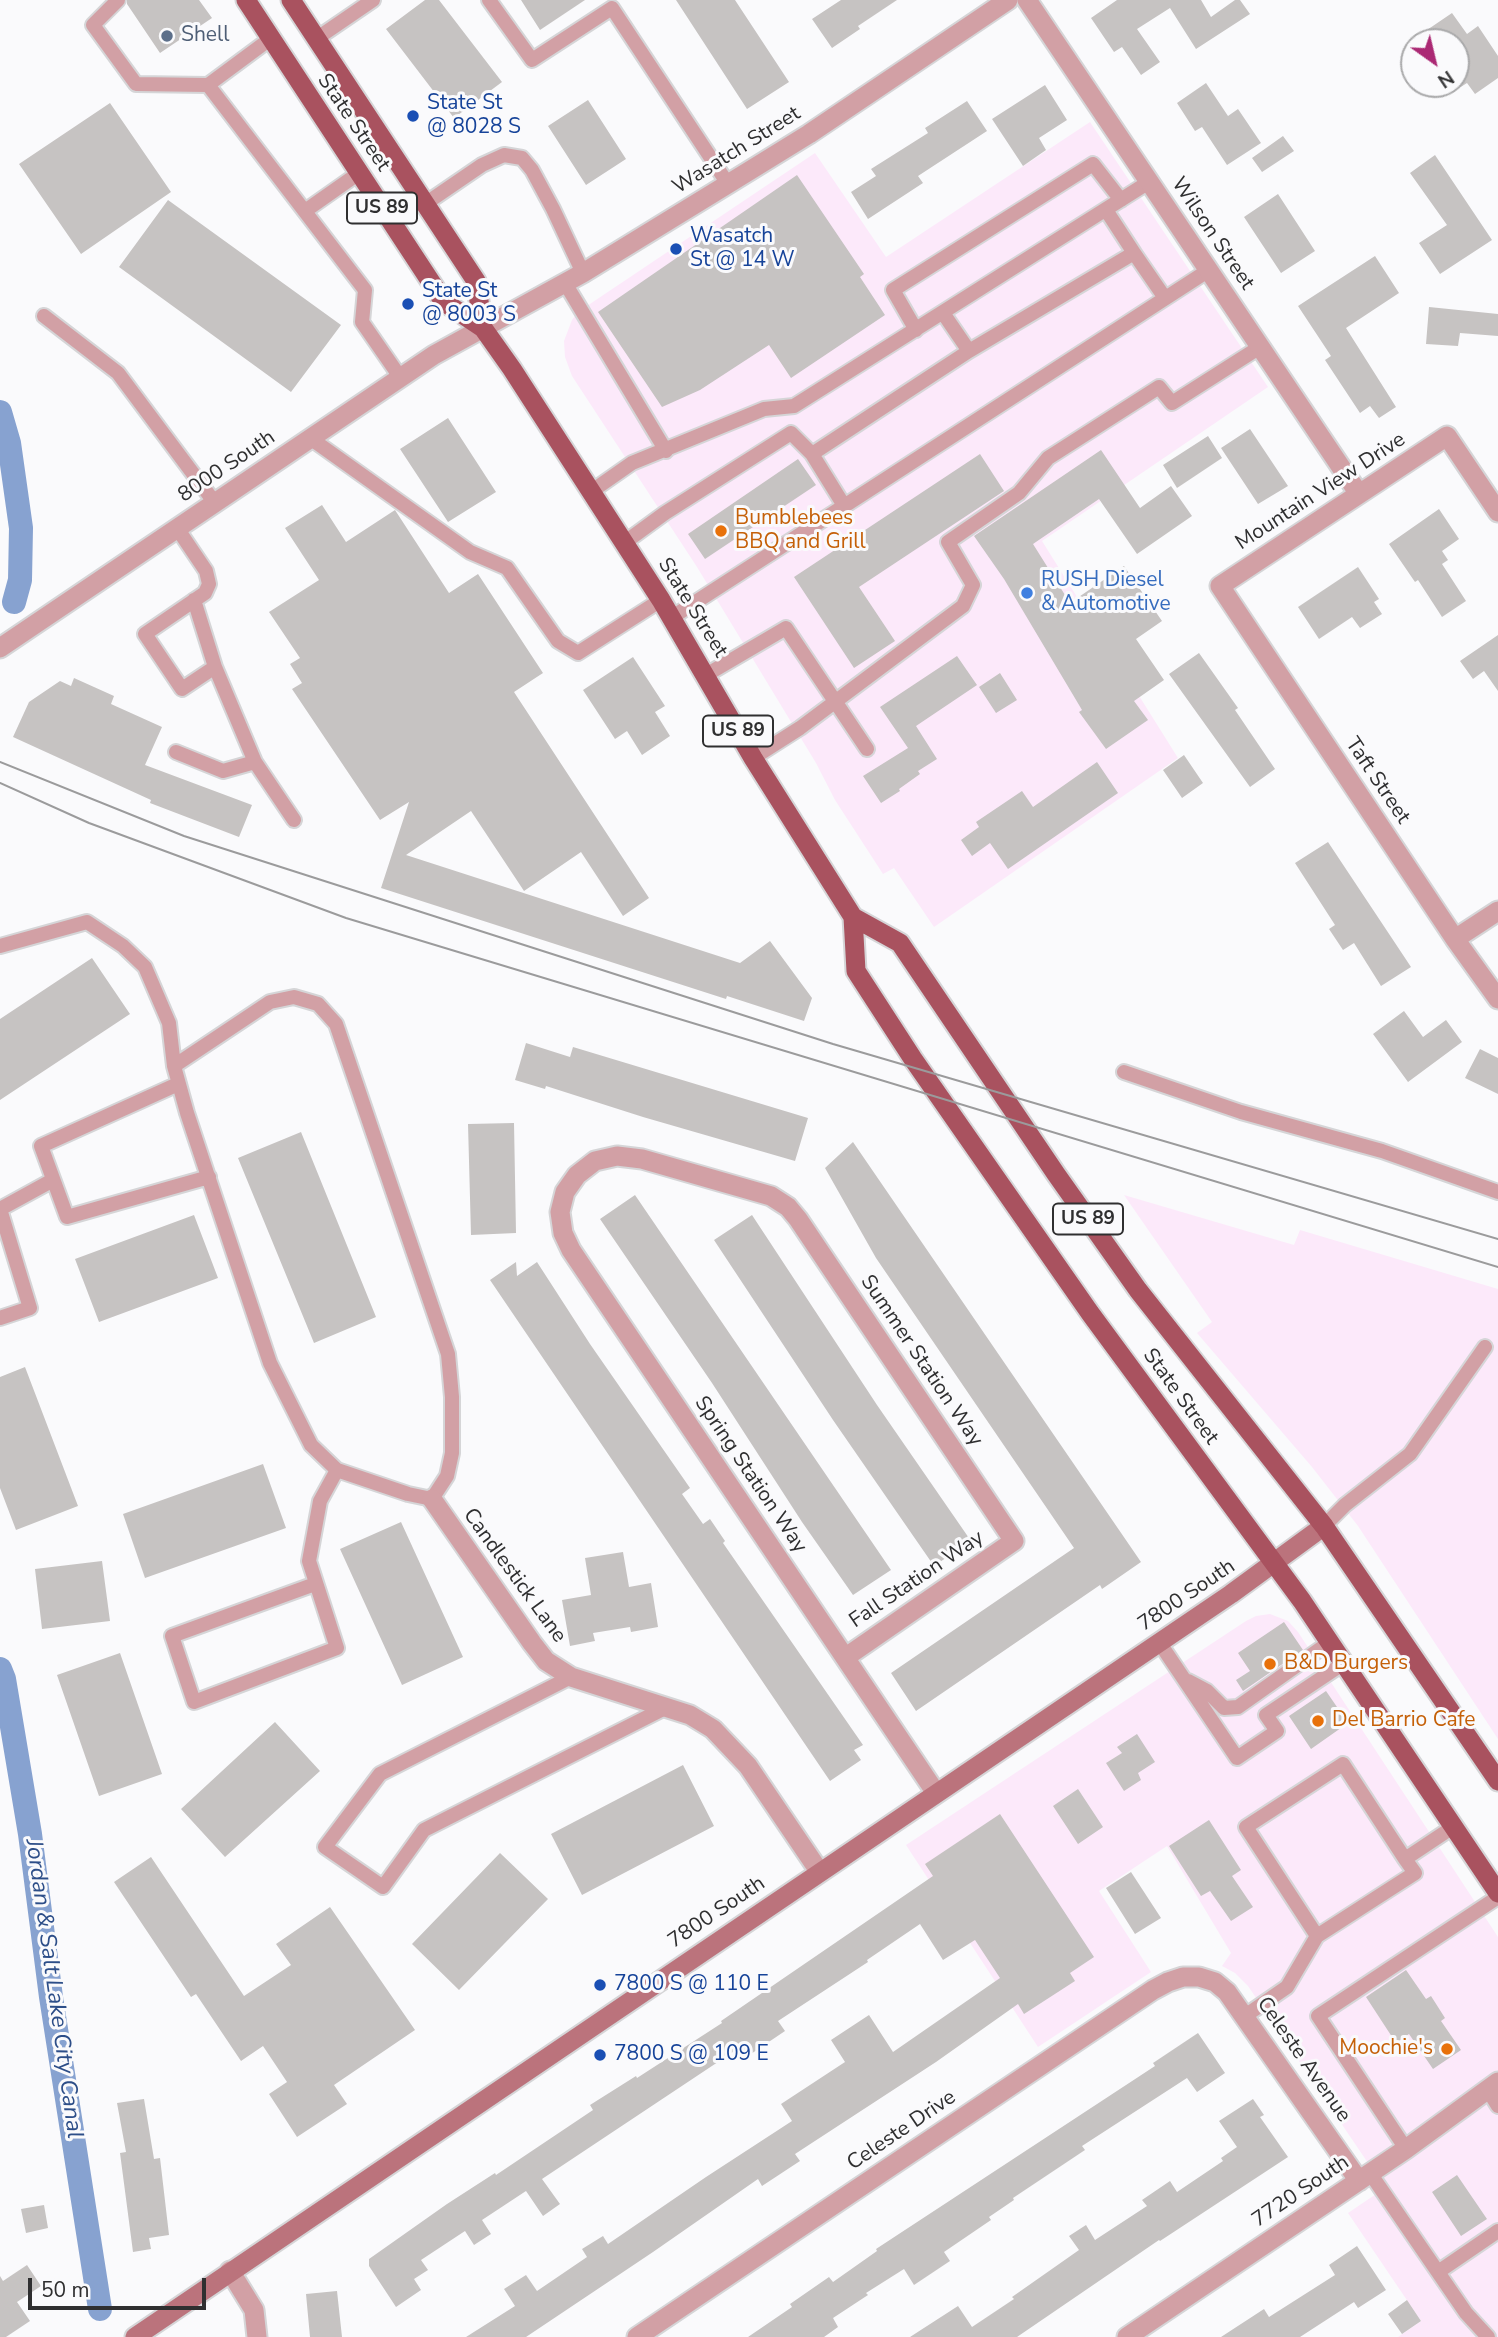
<!DOCTYPE html>
<html>
<head>
<meta charset="utf-8">
<style>
	body { margin:0 }
	#map { position:relative; width:1498px; height:2337px; overflow:hidden; background:#fafafc; font-family:"Nunito Sans",sans-serif }
	canvas { display:block }
	.north { position:absolute; left:1400px; top:28px; width:70px; height:70px; box-sizing:border-box; background:#fafafc; border:2px solid #a9a9aa; border-radius:50%; rotate:146deg; font-size:19px; font-weight:700; line-height:28px; text-align:center; color:#2f2f30 }
	.north::after { content:''; display:block; margin:auto; width:24px; height:32px; background:#ab2974; clip-path:polygon(50% 0,100% 100%,50% 72%,0 100%) }
	.scale { position:absolute; left:28px; top:2278px; width:178px; height:32px; box-sizing:border-box; border:4px solid #2f2f30; border-top:0; padding-left:9px; font-size:21px; line-height:24px; white-space:nowrap; color:#2f2f30; -webkit-text-stroke:5px #fafafc; paint-order:stroke }
</style>
</head>
<body>
<div id="map">
<canvas width="1498" height="2337"></canvas>
<div class="north">N</div>
<div class="scale">50 m</div>
</div>
<script>
const g = document.querySelector('canvas').getContext('2d');
g.lineJoin = 'round';
function fill(path, color) { g.fillStyle = color; g.fill(path, 'evenodd'); }
const toPath = rows => new Path2D(rows.map(r => 'M' + r).join(''));
function stroke(path, color, width, dash) { g.strokeStyle = color; g.lineWidth = width; g.lineCap = dash ? 'butt' : 'round'; g.setLineDash(dash || []); g.stroke(path); }
function label(font, color, halo, rows, align = 'center') {
  g.font = font + ' "Nunito Sans",sans-serif'; g.lineWidth = 6; g.setLineDash([]); g.textBaseline = 'middle'; g.strokeStyle = halo; g.fillStyle = color; for (const [text, x, y, turn = 0] of rows) {
    g.save(); g.translate(x, y); g.rotate((+turn || 0) * Math.PI / 180); g.textAlign = isNaN(turn) ? turn : align; if (halo) g.strokeText(text, 0, 0); g.fillText(text, 0, 0); g.restore();
  }
}
fill(toPath([
	[1090,122,1268,387,1042,541,1178,758,934,927,894,868,883,874,835,800,816,763,697,567,572,376,565,357,564,341,572,320,578,312,815,153,886,257],
	[1124,1195,1294,1245,1300,1230,1498,1289,1498,1739,1358,1526,1312,1467,1197,1333,1212,1322],
	[1270,1614,1288,1621,1298,1632,1498,1937,1498,2337,1398,2337,1421,2321,1348,2213,1385,2188,1248,1986,1235,1973,1222,1966,1231,1953,1167,1846,1099,1891,1151,1972,1038,2047,906,1845,1246,1621,1256,1616]
]), '#fce9fa');
stroke(toPath([
	[0,412,9,443,21,528,20,580,14,602],
	[0,1669,4,1679,30,1834,51,1997,100,2309]
]), '#87a2d0', 24);
fill(toPath([
	[127,0,199,0,212,18,160,53,127,4],
	[425,0,439,0,502,82,454,118,386,29],
	[521,0,585,0,540,30],
	[676,0,735,0,789,82,747,109],
	[841,0,897,0,858,26,860,29,832,48,812,19],
	[1117,0,1201,0,1211,17,1235,0,1240,0,1250,14,1196,49,1170,8,1137,29,1160,62,1141,75,1122,47,1114,52,1091,18],
	[1452,13,1467,34,1478,26,1498,56,1498,78,1475,94,1467,83,1456,90,1456,42,1436,42,1427,30],
	[1206,83,1228,116,1238,109,1261,143,1227,165,1202,127,1195,131,1177,103],
	[1045,85,1067,120,1039,138,1046,150,1023,166,992,119],
	[588,100,626,159,586,185,548,126],
	[967,101,987,131,918,176,923,183,868,219,851,192,876,176,871,169,928,133,925,128],
	[110,103,171,192,81,254,19,164],
	[1283,136,1294,151,1262,172,1252,158],
	[1435,155,1492,240,1440,274,1419,243,1447,225,1410,173],
	[797,175,864,274,860,277,885,315,791,378,769,345,700,390,662,407,598,312],
	[1278,194,1315,251,1281,273,1244,217],
	[168,200,341,325,291,392,119,267],
	[1375,256,1399,293,1346,328,1396,407,1379,418,1370,406,1360,413,1325,360,1331,356,1298,306],
	[1429,307,1498,314,1498,336,1460,333,1458,346,1426,344],
	[448,418,496,492,448,522,400,449],
	[1250,429,1288,486,1258,504,1221,448],
	[1208,436,1222,458,1177,488,1163,465],
	[1101,450,1140,508,1171,486,1192,516,1137,554,1099,499,1033,544,1070,603,1124,566,1162,621,1136,639,1164,680,1134,701,1148,720,1106,749,1079,712,1082,710,1004,579,974,536],
	[980,454,1004,491,859,587,895,641,854,668,794,577],
	[798,459,816,485,705,559,688,534],
	[322,505,346,542,395,510,449,593,478,574,543,673,514,692,649,898,623,916,581,852,524,891,471,811,406,855,740,963,770,941,812,998,804,1021,727,996,726,999,381,888,409,802,380,820,292,689,302,683,290,664,300,658,269,612,319,580,285,528],
	[1439,509,1459,539,1442,551,1448,560,1442,564,1466,601,1442,617,1418,580,1415,582,1389,544],
	[1358,567,1379,599,1374,602,1382,614,1360,628,1352,617,1319,639,1298,607],
	[1498,635,1498,691,1484,671,1473,679,1460,661],
	[1199,653,1238,708,1235,710,1275,769,1250,787,1169,674],
	[957,656,977,685,916,726,937,759,918,771,920,774,899,789,900,791,881,803,863,776,908,748,880,707],
	[633,657,665,706,655,712,670,736,642,755,627,731,615,739,583,690],
	[1000,673,1017,700,996,713,979,687],
	[74,678,114,696,111,704,162,727,145,765,252,805,239,837,150,803,151,800,13,737,29,702,60,681,71,686],
	[1184,755,1203,783,1182,798,1163,770],
	[1097,762,1118,793,1008,869,990,843,972,856,961,840,979,827,976,822,1022,791,1033,807],
	[1328,842,1411,967,1381,986,1354,943,1343,950,1329,929,1335,925,1295,863],
	[92,958,130,1014,0,1100,0,1019],
	[1404,1011,1423,1037,1446,1020,1462,1042,1408,1082,1373,1034],
	[526,1043,570,1057,573,1047,808,1118,795,1161,643,1117,546,1086,545,1089,515,1080],
	[1480,1049,1498,1058,1498,1094,1465,1078],
	[514,1123,516,1233,471,1235,468,1124],
	[301,1132,376,1317,314,1343,238,1158],
	[853,1142,1141,1562,1102,1589,1100,1585,916,1711,891,1673,1074,1548,876,1258,825,1168],
	[635,1195,891,1570,853,1595,802,1522,712,1383,600,1219],
	[194,1215,218,1278,99,1322,75,1259],
	[752,1215,877,1405,971,1541,934,1566,833,1420,714,1240],
	[516,1262,517,1276,537,1262,590,1344,690,1488,682,1494,703,1524,710,1519,725,1541,723,1543,863,1745,854,1750,861,1760,830,1781,490,1280],
	[25,1367,78,1506,16,1530,0,1488,0,1377],
	[263,1464,286,1528,145,1578,123,1514],
	[401,1522,463,1657,402,1685,340,1549],
	[623,1552,629,1587,651,1583,658,1627,631,1632,630,1627,593,1633,595,1641,570,1646,562,1600,591,1595,585,1558],
	[102,1561,110,1621,42,1629,35,1569],
	[1284,1622,1303,1650,1243,1691,1236,1680,1250,1671,1238,1653],
	[120,1653,162,1774,99,1796,57,1675],
	[1326,1691,1348,1723,1311,1749,1289,1716],
	[275,1722,320,1771,225,1857,181,1809],
	[1137,1734,1155,1762,1138,1773,1141,1780,1124,1791,1106,1763,1122,1753,1117,1747],
	[683,1765,714,1826,582,1895,551,1834],
	[1078,1789,1103,1827,1078,1844,1053,1806],
	[1000,1814,1094,1957,1070,1973,1075,1981,1024,2014,1018,2004,936,2062,795,2154,800,2161,762,2186,758,2179,653,2252,526,2337,466,2337,515,2306,504,2289,526,2275,537,2291,587,2257,582,2249,603,2236,608,2244,706,2177,792,2121,781,2104,845,2062,831,2040,869,2015,893,2052,1000,1978,975,1940,943,1960,920,1924,867,1960,868,1962,778,2021,785,2031,745,2058,739,2048,542,2179,560,2204,543,2216,526,2191,482,2220,491,2234,474,2245,465,2231,421,2260,428,2270,414,2279,421,2290,396,2307,369,2266,369,2259,447,2204,495,2173,496,2175,593,2110,590,2105,636,2076,637,2078,722,2023,721,2021,933,1876,925,1864],
	[1209,1820,1241,1870,1232,1876,1253,1907,1231,1921,1210,1891,1201,1896,1169,1846],
	[500,1853,548,1899,459,1990,412,1944],
	[151,1857,244,1996,291,1965,276,1944,330,1907,415,2030,334,2085,347,2104,297,2137,269,2094,287,2082,263,2046,241,2061,196,1994,191,1997,114,1882],
	[1131,1872,1161,1918,1135,1934,1106,1888],
	[1406,1970,1426,1999,1431,1996,1445,2018,1441,2021,1461,2050,1433,2069,1409,2034,1396,2043,1366,1997],
	[1198,2033,1225,2073,1197,2092,1187,2078,1082,2146,1085,2150,1013,2198,1014,2200,989,2217,991,2220,944,2252,950,2261,914,2285,904,2269,866,2293,868,2295,833,2318,838,2327,824,2337,748,2337,792,2307,790,2304,829,2277,833,2282,877,2251,876,2249,1155,2066,1153,2063],
	[144,2099,154,2159,160,2158,169,2235,149,2238,151,2249,133,2252,120,2153,126,2152,117,2103],
	[1253,2099,1264,2115,1260,2117,1288,2157,1160,2241,1159,2240,1017,2337,910,2337,958,2306,972,2327,1014,2299,1012,2297,1079,2250,1069,2236,1086,2225,1095,2240,1147,2206,1142,2200,1170,2181,1177,2192,1223,2161,1221,2158,1237,2147,1219,2121],
	[1457,2175,1487,2219,1461,2236,1432,2192],
	[44,2205,48,2228,26,2233,21,2209],
	[1357,2246,1386,2290,1358,2308,1354,2302,1300,2337,1221,2337,1264,2309,1269,2317,1335,2275,1329,2265],
	[27,2265,41,2286,17,2302,30,2321,6,2337,0,2337,0,2276,3,2281],
	[337,2291,342,2337,310,2337,306,2294],
	[1407,2300,1421,2321,1402,2334,1388,2314]
]), '#c6c3c2');
const service = toPath([
	[118,0,93,25,136,84,208,85,365,290,362,322,400,377],
	[489,0,532,60,612,8,728,184],
	[316,39,373,0],
	[208,85,270,39],
	[425,204,482,165,504,155,522,158,532,170,553,209,583,273],
	[1106,210,1134,253],
	[305,211,359,173],
	[565,283,666,451],
	[943,313,969,351],
	[44,316,118,373,215,503],
	[916,330,893,290,1093,164,1121,200],
	[791,433,812,454,843,504],
	[310,438,470,552,507,568,558,641,578,653,661,600],
	[812,454,969,351,1134,253,1165,298],
	[592,491,632,463,764,409,794,406,1149,182],
	[177,528,206,571,209,584,205,593,145,634,182,689,215,667,194,600],
	[624,543,665,513,791,433],
	[671,618,1209,270],
	[215,667,255,762,294,820],
	[706,675,786,628,867,749],
	[176,752,223,771,255,762],
	[753,758,800,728,963,606,973,585,948,542,1019,493,1048,458,1159,387,1172,403,1260,347],
	[0,946,87,922,123,946,145,967,169,1023,174,1066,187,1113,270,1363,311,1445,337,1470,408,1494,432,1499,447,1476,452,1453,452,1397,448,1354,336,1024,318,1004,294,997,270,1002,174,1066],
	[1124,1072,1241,1112,1382,1151,1498,1192],
	[178,1084,41,1146,67,1217,209,1177],
	[0,1209,53,1180],
	[0,1318,30,1308,0,1209],
	[1324,1526,1345,1505,1410,1454,1485,1347],
	[315,1584,172,1636,194,1702,337,1648,309,1561,320,1501,337,1470],
	[1159,1642,1237,1758,1277,1731,1266,1715,1344,1663],
	[571,1677,380,1774,325,1847,383,1887,424,1830,665,1708],
	[1188,1681,1207,1691,1224,1708,1238,1707,1330,1642],
	[1405,1859,1415,1873,1317,1936,1246,1827,1343,1764,1405,1859,1453,1827],
	[1245,2016,1287,1987,1317,1936],
	[1488,2090,1498,2106],
	[1406,2149,1318,2016,1498,1897],
	[1370,2173,1466,2313,1488,2337],
	[1438,2272,1498,2231]
]);
const minor = toPath([
	[1027,0,1359,494],
	[1498,512,1447,436,1220,586,1455,939,1498,999],
	[1455,939,1498,911],
	[432,1499,532,1643,546,1661,571,1677,690,1715,713,1729,748,1766,819,1871],
	[846,1657,1014,1541,798,1219,788,1207,771,1196,642,1159,617,1156,595,1161,577,1175,565,1192,560,1212,563,1233,571,1250,936,1793],
	[230,2271,254,2310,257,2337],
	[637,2337,1153,1990,1168,1982,1183,1977,1199,1977,1215,1982,1227,1992,1359,2181],
	[1127,2337,1406,2149,1498,2082]
]);
const tertiary = toPath([
	[0,648,434,355,583,273,728,184,809,134,1008,0]
]);
const secondary = toPath([
	[135,2337,1231,1594,1324,1526]
]);
const primary = toPath([
	[246,0,444,302,483,328,512,369,661,600,753,758,853,917,900,943,1056,1174,1138,1290,1324,1526,1498,1781],
	[291,0,476,281,483,328],
	[853,917,856,971,913,1059,1090,1313,1302,1601,1498,1893]
]);
stroke(service, '#d5d5d7', 18);
stroke(minor, '#d5d5d7', 23);
stroke(tertiary, '#d5d5d7', 23);
stroke(secondary, '#d5d5d7', 23);
stroke(primary, '#d5d5d7', 23);
stroke(service, '#d2a0a5', 14);
stroke(minor, '#d2a0a5', 19);
stroke(tertiary, '#d2a0a5', 19);
stroke(secondary, '#bb737c', 19);
stroke(primary, '#a9525f', 19);
stroke(toPath([
	[0,762,184,836,833,1044,1498,1239],
	[0,783,89,823,346,918,1498,1267]
]), '#9b9b9c', 2);
for (const [x, y, r, color] of [
	[167,36,7,"#5c6f8a"],
	[413,116,7,"#1a4fb4"],
	[676,249,7,"#1a4fb4"],
	[408,304,7,"#1a4fb4"],
	[721,531,7,"#e8710a"],
	[1027,593,7,"#3f7fe0"],
	[1270,1664,7,"#e8710a"],
	[1318,1721,7,"#e8710a"],
	[600,1985,7,"#1a4fb4"],
	[1447,2049,7,"#e8710a"],
	[600,2055,7,"#1a4fb4"]
]) { const dot = new Path2D(); dot.arc(x, y, r, 0, 2 * Math.PI); g.fillStyle = color; g.fill(dot); stroke(dot, '#fafafc', 2.5); }
for (const [x, y, w] of [
	[382,208,70],
	[738,731,70],
	[1088,1219,70]
]) { const box = new Path2D(); box.roundRect(x - w / 2, y - 15.5, w, 31, 5); g.fillStyle = '#fafafc'; g.fill(box); stroke(box, '#2f2f30', 2); }
label('bold 19px', '#2f2f30', null, [
	["US 89",382,208],
	["US 89",738,731],
	["US 89",1088,1219]
]);
label('21px', '#4e5e75', '#fafafc', [
	["Shell",181,36]
], 'left');
label('21px', '#164399', '#fafafc', [
	["State St",427,104],
	["@ 8028 S",427,128],
	["Wasatch",690,237],
	["St @ 14 W",690,261],
	["State St",422,292],
	["@ 8003 S",422,316],
	["7800 S @ 110 E",614,1985],
	["7800 S @ 109 E",614,2055]
], 'left');
label('21px', '#2f2f30', '#fafafc', [
	["State Street",353,123,56],
	["Wasatch Street",737,151,-32],
	["Wilson Street",1212,234,56],
	["8000 South",227,467,-34],
	["Mountain View Drive",1321,492,-33],
	["State Street",692,608,58],
	["Taft Street",1377,781,56],
	["Summer Station Way",921,1361,56],
	["State Street",1180,1397,54],
	["Spring Station Way",750,1475,56],
	["Candlestick Lane",514,1576,54],
	["Fall Station Way",917,1580,-34],
	["7800 South",1187,1596,-34],
	["7800 South",717,1913,-34],
	["Celeste Avenue",1303,2060,55],
	["Celeste Drive",902,2131,-34],
	["7720 South",1301,2192,-34]
]);
label('21px', '#c56008', '#fafafc', [
	["Bumblebees",735,519],
	["BBQ and Grill",735,543],
	["B&D Burgers",1284,1664],
	["Del Barrio Cafe",1332,1721],
	["Moochie's",1433,2049,"right"]
], 'left');
label('21px', '#366cbe', '#fafafc', [
	["RUSH Diesel",1041,581],
	["& Automotive",1041,605]
], 'left');
label('italic 23px', '#2d4e88', '#fafafc', [
	["Jordan & Salt Lake City Canal",53,1989,82]
]);
</script>
</body>
</html>
